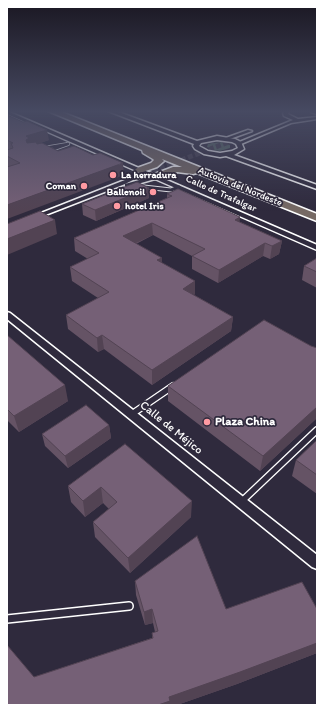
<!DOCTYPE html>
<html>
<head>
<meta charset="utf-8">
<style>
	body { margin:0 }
	#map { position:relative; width:324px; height:712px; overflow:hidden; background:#2f2a3d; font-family:Itim,sans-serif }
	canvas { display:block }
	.frame { position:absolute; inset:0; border:8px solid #fff; pointer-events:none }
</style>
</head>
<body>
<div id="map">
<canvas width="324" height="712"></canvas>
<div class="frame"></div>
</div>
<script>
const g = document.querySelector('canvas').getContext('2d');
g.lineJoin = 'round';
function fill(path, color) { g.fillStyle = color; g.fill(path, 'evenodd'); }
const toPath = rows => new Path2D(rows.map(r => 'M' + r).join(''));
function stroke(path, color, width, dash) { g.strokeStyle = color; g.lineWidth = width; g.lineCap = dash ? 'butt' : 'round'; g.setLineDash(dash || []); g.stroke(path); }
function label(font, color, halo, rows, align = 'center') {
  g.font = font + ' Itim,sans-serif'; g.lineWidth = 3.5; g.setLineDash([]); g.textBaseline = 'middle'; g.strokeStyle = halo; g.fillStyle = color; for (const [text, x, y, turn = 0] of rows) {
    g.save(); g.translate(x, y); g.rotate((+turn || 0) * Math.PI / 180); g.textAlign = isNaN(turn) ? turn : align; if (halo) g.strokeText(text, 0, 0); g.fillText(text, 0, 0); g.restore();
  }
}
fill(toPath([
	[222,142,230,145,230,148,220,151,213,150,207,147,208,144,212,143]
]), '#596e68');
stroke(toPath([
	[132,179,239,138]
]), '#443f50', 5, [5, 2.5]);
stroke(toPath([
	[132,179,134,178]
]), '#443f50', 6, [6, 3]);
const serviceFar3 = toPath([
	[44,148,68,144,48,151]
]);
const serviceFar2 = toPath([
	[144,187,171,190,179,187]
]);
const serviceFar1 = toPath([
	[132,414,173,386],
	[241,502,317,430]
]);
const service = toPath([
	[7,619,129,606]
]);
const minor = toPath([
	[7,111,317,245,317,250,155,179,127,187,125,186,125,184,35,219,31,219,31,217,130,178,135,179,125,184,150,177,7,114,7,111],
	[284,111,289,111,288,114,298,119,317,117,317,119,291,123,241,144,237,143,293,120,284,116,283,113,284,111],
	[311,111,317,111,317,114,311,112,311,111],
	[248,130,252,131,227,140,223,139,248,130],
	[7,312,10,313,317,555,317,569,312,567,7,319,7,312]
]);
const tertiary = toPath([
	[108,111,116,111,197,141,217,136,235,139,241,142,244,149,234,155,317,185,317,189,226,156,220,157,204,154,195,149,193,146,194,144,108,111],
	[217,140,232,142,236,144,238,148,232,151,220,153,208,151,199,146,201,143,217,140]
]);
const motorway = toPath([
	[48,111,59,111,317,214,317,221,197,173,193,174,177,172,160,179,152,179,151,177,152,175,173,167,182,167,162,159,164,161,157,167,140,173,137,172,135,170,137,168,151,163,154,160,153,159,143,153,142,150,48,111]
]);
stroke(serviceFar3, '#fff', 4);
stroke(serviceFar2, '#fff', 5);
stroke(serviceFar1, '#fff', 8);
stroke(service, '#fff', 10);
stroke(minor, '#fff', 3);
stroke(tertiary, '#fff', 3);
stroke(motorway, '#fff', 3);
stroke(serviceFar3, '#2f2a3d', 2.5);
stroke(serviceFar2, '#2f2a3d', 3);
stroke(serviceFar1, '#2f2a3d', 5.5);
stroke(service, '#2f2a3d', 7);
fill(minor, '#2f2a3d');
fill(tertiary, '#2f2a3d');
fill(motorway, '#766964');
fill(toPath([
	[7,115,49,140,37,144,124,175,8,167,7,166],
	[167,194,240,222,282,241,279,254,270,259,263,256,218,283,192,269,192,256,153,235,136,244,162,263,194,295,233,317,231,331,152,385,104,349,98,352,68,329,66,315,98,298,72,281,70,267,88,259,75,251,74,238,167,198],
	[149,198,96,221,83,215,82,204],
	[317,258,317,288,302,280,304,266],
	[7,335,68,401,19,432,7,420],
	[317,343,317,418,260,471,168,401,168,386,311,346,316,348],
	[109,425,111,438,68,468,45,446,42,434],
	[317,440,317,494,292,476,296,460],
	[125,444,191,517,130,573,95,537,93,522,109,509,103,503,85,517,71,502,68,486],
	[135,581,226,609,317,609,317,653,237,684,177,705,7,705,34,677,152,638,152,633,155,632,153,623,145,625,136,595]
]), '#655365');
fill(toPath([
	[47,130,49,140,31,146,27,151,26,136],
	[123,163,124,175,7,219,7,205],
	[149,188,149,198,96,221,95,210],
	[240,217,239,230,235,220],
	[55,220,57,234,7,255,7,239],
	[152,223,153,235,123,249,123,236],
	[282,241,279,254,270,259,272,246],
	[265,243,263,256,218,283,219,270],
	[162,258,162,271,157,260],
	[195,281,195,295,183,289],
	[233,317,231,331,152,385,152,370],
	[102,335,104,349,98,352,97,338],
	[65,385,68,401,19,432,14,416],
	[317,407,317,418,260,471,263,456],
	[109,425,111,438,68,468,65,456],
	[101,487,103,503,85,517,83,501],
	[192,501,191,517,130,573,128,558],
	[152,609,153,623,145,625,144,612],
	[317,643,317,653,237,684,177,705,158,705,169,697]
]), '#524353');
const building = toPath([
	[7,115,23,122,27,121,47,130,26,136,29,138,26,140,27,143,36,142,37,144,42,143,58,151,74,146,93,155,100,153,123,163,7,205,7,167,20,163,7,156,7,150,13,148,11,143,13,143,7,140,7,115],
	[137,182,149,188,95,210,82,204,137,182],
	[178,189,240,217,235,220,282,241,272,246,265,243,219,270,192,256,205,249,152,223,123,236,162,258,157,260,195,281,183,289,233,317,152,370,102,335,97,338,66,315,109,292,70,267,99,253,74,238,172,196,167,194,178,189],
	[40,211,55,220,7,239,7,224,40,211],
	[317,258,317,272,304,266,317,258],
	[264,320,311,346,317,348,317,407,263,456,168,386,264,320],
	[7,335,65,385,14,416,7,409,7,335],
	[86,405,109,425,65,456,42,434,86,405],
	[317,440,317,475,296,460,317,440],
	[125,444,192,501,128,558,93,522,117,502,101,487,83,501,68,486,125,444],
	[197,536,226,609,302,582,317,609,317,643,240,672,169,697,170,701,158,705,7,705,7,645,34,677,153,638,152,633,158,631,152,609,144,612,135,581,197,536]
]);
fill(building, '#756076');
stroke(building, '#524353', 1);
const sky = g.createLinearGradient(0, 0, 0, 211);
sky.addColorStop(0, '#1a1722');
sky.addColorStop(0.53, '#474a62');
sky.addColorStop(1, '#474a6200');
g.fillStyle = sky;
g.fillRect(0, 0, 324, 211);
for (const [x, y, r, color] of [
	[113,175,4,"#ff9aa2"],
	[84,186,4,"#ff9aa2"],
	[153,192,4,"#ff9aa2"],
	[117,206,4,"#ff9aa2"],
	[207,422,4,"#ff9aa2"]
]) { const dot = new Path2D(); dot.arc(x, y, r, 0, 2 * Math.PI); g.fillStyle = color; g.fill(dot); stroke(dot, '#2f2a3d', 1.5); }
label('bold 10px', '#fff', '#2f2a3d', [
	["La herradura",121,175],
	["Coman",76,186,"right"],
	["Ballenoil",145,192,"right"],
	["hotel Iris",125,206]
], 'left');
label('10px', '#fff', '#2f2a3d', [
	["Autovía del Nordeste",240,187,22],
	["Calle de Trafalgar",221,194,24]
]);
label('bold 12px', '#fff', '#2f2a3d', [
	["Plaza China",215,422]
], 'left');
label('12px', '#fff', '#2f2a3d', [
	["Calle de Méjico",171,428,39]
]);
</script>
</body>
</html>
